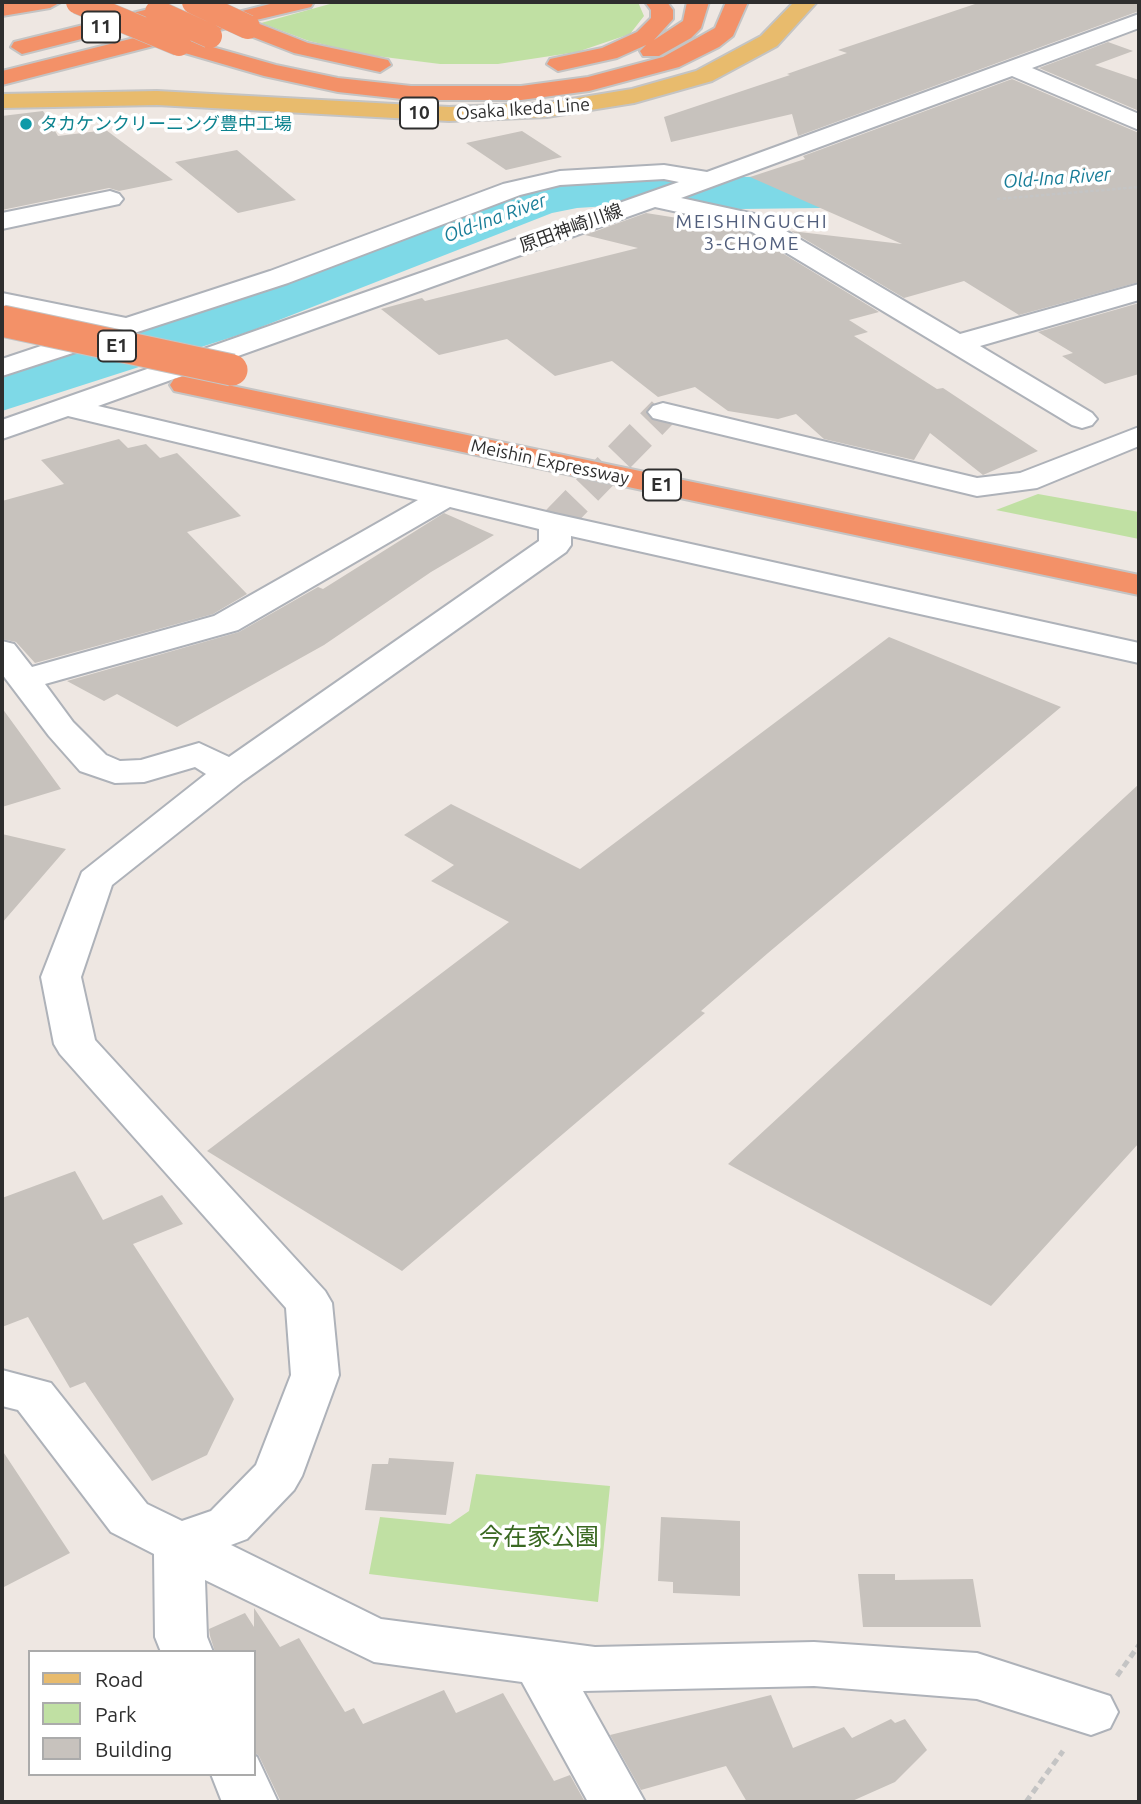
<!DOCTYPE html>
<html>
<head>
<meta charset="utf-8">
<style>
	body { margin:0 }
	#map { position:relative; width:1141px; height:1804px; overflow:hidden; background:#eee7e2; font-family:Ubuntu,sans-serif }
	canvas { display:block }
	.frame { position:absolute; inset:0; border:4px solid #2e2e2e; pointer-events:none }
	.legend { position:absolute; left:28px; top:1650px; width:228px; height:126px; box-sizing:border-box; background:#fff; border:2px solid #ababab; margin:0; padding:9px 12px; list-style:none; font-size:21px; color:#2e2e2e }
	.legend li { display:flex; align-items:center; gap:14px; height:35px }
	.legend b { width:35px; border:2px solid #ababab }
</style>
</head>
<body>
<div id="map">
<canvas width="1141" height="1804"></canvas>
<div class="frame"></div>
<ul class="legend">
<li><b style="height:9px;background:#e8bb6d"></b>Road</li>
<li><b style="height:19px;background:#c0e0a3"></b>Park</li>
<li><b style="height:19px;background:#c7c2bd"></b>Building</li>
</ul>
</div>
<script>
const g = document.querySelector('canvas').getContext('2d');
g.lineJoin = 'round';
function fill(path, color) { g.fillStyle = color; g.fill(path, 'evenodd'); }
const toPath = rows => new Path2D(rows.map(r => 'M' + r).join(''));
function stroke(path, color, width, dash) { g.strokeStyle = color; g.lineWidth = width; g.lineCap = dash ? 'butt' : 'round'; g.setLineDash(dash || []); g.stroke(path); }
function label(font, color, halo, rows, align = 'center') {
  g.font = font + ' Ubuntu,"Noto Sans JP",sans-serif'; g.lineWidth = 7; g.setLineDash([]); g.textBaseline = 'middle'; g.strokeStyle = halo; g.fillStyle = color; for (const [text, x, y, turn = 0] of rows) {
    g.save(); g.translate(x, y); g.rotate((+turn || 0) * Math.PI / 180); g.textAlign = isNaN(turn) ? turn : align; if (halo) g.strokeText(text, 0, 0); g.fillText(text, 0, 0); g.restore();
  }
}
fill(toPath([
	[337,2,638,2,644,16,630,34,577,52,498,64,440,64,368,55,309,41,261,23],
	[1038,494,1139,512,1139,539,996,510],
	[476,1474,610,1486,598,1602,369,1574,380,1517,450,1524,469,1511]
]), '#c0e0a3');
fill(toPath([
	[623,173,740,177,899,175,917,180,925,191,917,202,899,207,740,209,623,205,577,208,552,213,251,331,2,411,2,374,211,307,517,190,577,176,623,173]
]), '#7ed9e7');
fill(toPath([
	[981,2,1139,2,1139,11,798,136,792,114,671,142,664,117,790,75,787,74,847,53,838,50],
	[1108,42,1133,51,1095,65,1139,80,1139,111,1039,68],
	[1012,79,1139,133,1139,282,1019,315,964,281,904,298,791,231,902,244,750,177,805,159,803,156],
	[43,111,58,136,106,130,173,180,119,191,109,188,2,210,2,116],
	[522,131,562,157,506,170,466,143],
	[237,150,296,200,238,213,175,162],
	[646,213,741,228,871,307,879,312,849,320,868,332,854,336,937,389,943,388,1038,451,983,475,930,433,914,460,824,439,796,414,778,419,728,411,695,387,658,397,612,361,555,376,507,339,439,355,381,309,422,298,425,301,638,248,585,235],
	[1139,303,1139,374,1105,384,1062,356,1073,353,1038,332],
	[119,439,128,448,146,444,160,458,177,453,241,516,187,532,247,594,213,614,35,663,16,642,2,639,2,501,64,484,41,460],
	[444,513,494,535,431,572,324,645,177,727,117,694,104,701,67,681,239,632,318,587,323,589],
	[889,637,1061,707,768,953,701,1011,705,1013,402,1271,207,1151,509,922,431,881,454,865,404,835,451,804,580,869],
	[2,708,61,789,2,807],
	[1139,784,1139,1143,991,1306,728,1164],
	[2,834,66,849,2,923],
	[75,1171,103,1220,162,1195,183,1224,133,1244,234,1399,207,1455,152,1481,85,1382,70,1388,28,1317,2,1327,2,1198],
	[2,1450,70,1553,2,1588],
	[389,1458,454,1462,446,1515,365,1510,372,1464,388,1464],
	[661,1517,740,1521,740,1596,673,1593,673,1582,658,1581],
	[858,1574,895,1574,895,1580,973,1579,981,1627,863,1627],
	[254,1608,280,1647,299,1638,345,1712,354,1708,363,1724,444,1690,456,1713,503,1693,554,1781,570,1775,585,1802,281,1802,259,1756,254,1752,254,1652,215,1652,210,1636,209,1629,245,1613,254,1627],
	[771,1695,793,1748,844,1727,852,1738,891,1719,895,1723,905,1719,927,1750,895,1782,850,1802,747,1802,726,1766,641,1790,610,1735]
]), '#c7c2bd');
stroke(toPath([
	[555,523,663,412]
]), '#c8c2be', 31, [31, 15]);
const minor = toPath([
	[1139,14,1139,28,1032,68,1139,114,1139,130,1012,76,681,198,759,215,960,334,1139,284,1139,300,980,346,1092,413,1097,419,1092,425,1082,428,1072,425,742,226,655,207,98,406,555,514,1139,643,1139,663,571,536,571,545,566,552,243,781,112,885,81,977,95,1040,325,1291,332,1303,339,1375,302,1476,294,1490,247,1539,231,1545,381,1619,595,1647,814,1642,977,1653,1110,1696,1118,1712,1110,1728,1091,1735,977,1699,814,1686,583,1691,645,1802,588,1802,522,1682,374,1662,205,1580,207,1637,213,1652,161,1652,155,1637,154,1554,111,1532,18,1410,2,1406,2,1370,51,1383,147,1504,182,1521,211,1511,256,1465,291,1375,286,1308,60,1054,54,1044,41,977,82,872,206,774,195,767,144,782,115,783,80,771,49,736,2,674,2,641,14,644,32,667,214,616,418,500,68,416,2,439,2,420,679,182,664,179,560,185,520,195,288,283,2,376,2,359,95,328,2,309,2,293,126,318,270,271,503,184,560,171,664,165,707,172,1139,14],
	[450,507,539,529,539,541,229,757,199,743,141,760,120,761,106,755,73,722,45,684,238,630,450,507],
	[110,191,119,194,123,199,119,204,2,229,2,213,110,191],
	[663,403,977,478,1020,473,1139,427,1139,446,1037,488,977,496,653,418,648,412,653,406,663,403],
	[254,1755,257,1757,278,1802,222,1802,211,1774,254,1774,254,1755]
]);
const major = toPath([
	[794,2,817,2,777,46,712,81,634,103,547,117,449,121,157,105,2,108,2,94,157,91,449,107,547,103,632,89,696,71,761,36,794,2]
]);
const highway = toPath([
	[13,2,61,2,50,8,2,16,2,4,13,2],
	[278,2,314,2,311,7,252,21,308,43,388,60,391,65,380,72,294,53,240,32,239,25,184,39,276,65,338,78,411,86,521,86,588,77,663,57,715,28,726,2,748,2,733,36,719,47,679,67,589,91,521,100,411,100,338,92,264,76,171,49,169,42,2,85,2,71,278,2],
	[645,2,667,2,673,10,673,19,654,40,683,21,687,2,709,2,701,28,691,38,659,56,643,56,640,51,646,45,617,58,558,71,547,64,550,59,602,48,637,32,651,18,651,10,645,2],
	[157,7,168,13,165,18,22,54,11,47,14,42,157,7],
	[184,376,1139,575,1139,595,174,391,170,385,174,379,184,376]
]);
stroke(minor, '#aeb2b9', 4);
stroke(major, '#c4c4c4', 4);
stroke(highway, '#c4c4c4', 4);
stroke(toPath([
	[997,199,1139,187]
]), '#c4c4c4', 2.5, [3.5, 2]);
stroke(toPath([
	[1117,1676,1139,1645],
	[1026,1802,1063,1751]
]), '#c4c4c4', 5, [7, 4.5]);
fill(minor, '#fff');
fill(major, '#e8bb6d');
fill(highway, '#f39168');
const highwayBridgeFar1 = toPath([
	[78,2,179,44],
	[194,2,248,27],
	[157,12,210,36]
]);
const highwayBridge = toPath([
	[2,321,232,370]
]);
stroke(highwayBridgeFar1, '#c4c4c4', 25, []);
stroke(highwayBridge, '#c4c4c4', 33, []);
stroke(highwayBridgeFar1, '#f39168', 24);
stroke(highwayBridge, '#f39168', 31);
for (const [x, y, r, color] of [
	[26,124,7,"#0f9aa8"]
]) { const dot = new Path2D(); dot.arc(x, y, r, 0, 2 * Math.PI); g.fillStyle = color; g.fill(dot); stroke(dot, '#fff', 2.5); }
label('18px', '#2e2e2e', '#fff', [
	["Osaka Ikeda Line",523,109,-4],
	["原田神崎川線",571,228,-20],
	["Meishin Expressway",550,462,12]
]);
label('18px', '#0d838f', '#fff', [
	["タカケンクリーニング豊中工場",40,124]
], 'left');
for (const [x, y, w] of [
	[101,27,38],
	[419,113,38],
	[117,346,38],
	[662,485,38]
]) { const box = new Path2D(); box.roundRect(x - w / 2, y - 15.5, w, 31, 5); g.fillStyle = '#fff'; g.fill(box); stroke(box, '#2e2e2e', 2); }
label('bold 19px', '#2e2e2e', null, [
	["11",101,27],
	["10",419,113],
	["E1",117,346],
	["E1",662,485]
]);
label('italic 19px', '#187d98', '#fff', [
	["Old-Ina River",1057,178,-4],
	["Old-Ina River",495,218,-20]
]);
g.letterSpacing = '2px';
label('19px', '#515e7c', '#fff', [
	["MEISHINGUCHI",752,222],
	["3-CHOME",752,244]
]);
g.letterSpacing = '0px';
label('24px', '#396821', '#fff', [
	["今在家公園",539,1537]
]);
</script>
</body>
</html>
